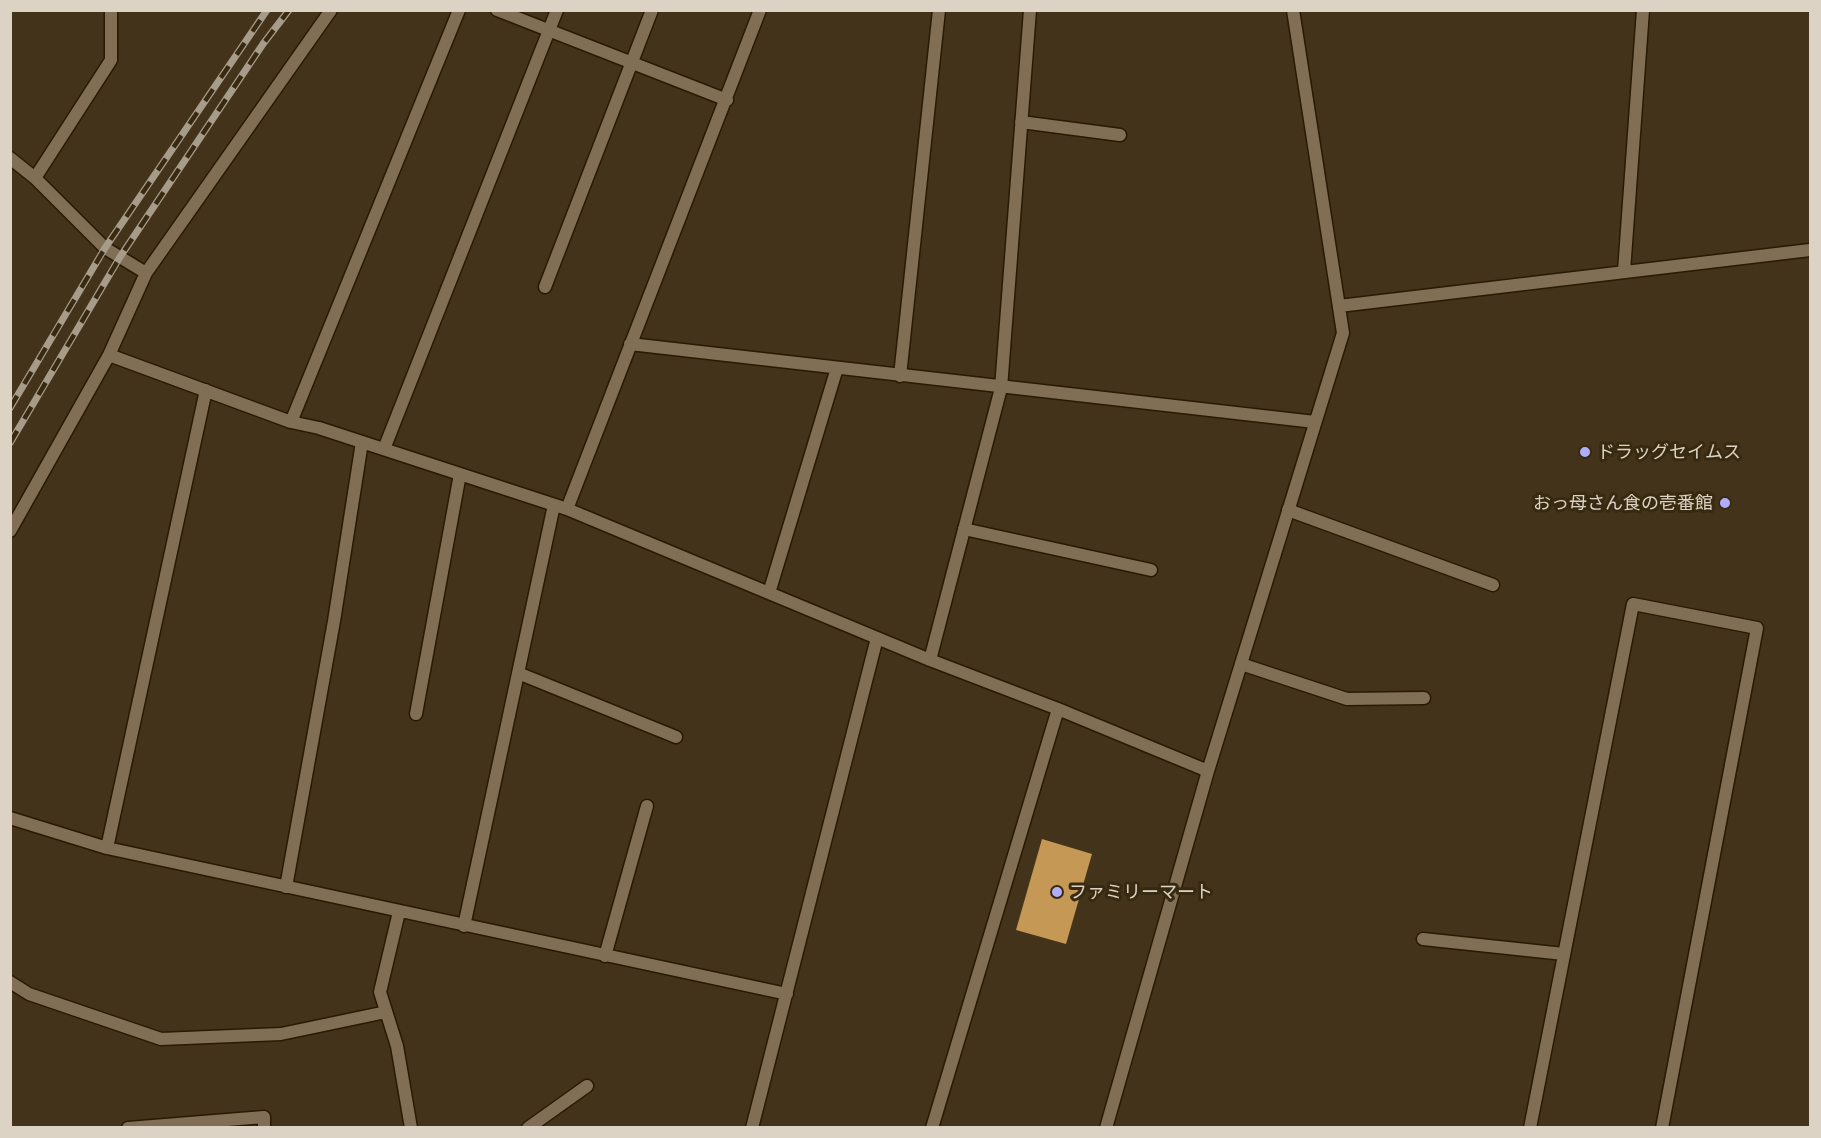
<!DOCTYPE html>
<html>
<head>
<meta charset="utf-8">
<style>
	body { margin:0 }
	#map { position:relative; width:1821px; height:1138px; overflow:hidden; background:#43331b; font-family:"Exo 2",sans-serif }
	canvas { display:block }
	.frame { position:absolute; inset:0; border:12px solid #ddd3c5; pointer-events:none }
</style>
</head>
<body>
<div id="map">
<canvas width="1821" height="1138"></canvas>
<div class="frame"></div>
</div>
<script>
const g = document.querySelector('canvas').getContext('2d');
g.lineJoin = 'round';
function fill(path, color) { g.fillStyle = color; g.fill(path, 'evenodd'); }
const toPath = rows => new Path2D(rows.map(r => 'M' + r).join(''));
function stroke(path, color, width, dash) { g.strokeStyle = color; g.lineWidth = width; g.lineCap = dash ? 'butt' : 'round'; g.setLineDash(dash || []); g.stroke(path); }
function label(font, color, halo, rows, align = 'center') {
  g.font = font + ' "Exo 2","Noto Sans JP",sans-serif'; g.lineWidth = 6; g.setLineDash([]); g.textBaseline = 'middle'; g.strokeStyle = halo; g.fillStyle = color; for (const [text, x, y, turn = 0] of rows) {
    g.save(); g.translate(x, y); g.rotate((+turn || 0) * Math.PI / 180); g.textAlign = isNaN(turn) ? turn : align; if (halo) g.strokeText(text, 0, 0); g.fillText(text, 0, 0); g.restore();
  }
}
fill(toPath([
	[1042,839,1092,854,1066,944,1016,930]
]), '#c69855');
const lane = toPath([
	[1288,510,1493,585],
	[964,529,1151,570],
	[1241,664,1347,699,1424,698]
]);
const street = toPath([
	[497,10,727,100],
	[1021,122,1120,135],
	[10,158,35,178,105,248,146,273],
	[35,178,111,60,111,10],
	[1624,271,1643,10],
	[545,287,652,10],
	[1339,306,1810,250],
	[630,344,1315,422],
	[109,355,291,422,319,428,567,509,930,660,1058,709,1208,771],
	[900,376,939,10],
	[291,422,459,10],
	[384,449,557,10],
	[567,509,760,10],
	[10,531,109,355,146,273,331,10],
	[769,593,837,368],
	[930,660,1001,388,1030,10],
	[518,673,676,737],
	[416,714,460,474],
	[10,818,107,848,787,994],
	[107,848,206,390],
	[286,887,334,621,362,442],
	[399,912,380,992,397,1046,411,1128],
	[464,926,554,505],
	[1423,939,1564,954],
	[605,956,647,806],
	[10,982,29,994,161,1039,281,1034,386,1012],
	[128,1128,264,1117,264,1128],
	[528,1128,587,1086],
	[752,1128,877,638],
	[932,1128,1058,709],
	[1106,1128,1208,771,1343,333,1293,10],
	[1530,1128,1633,604,1757,628,1662,1128]
]);
stroke(lane, '#291a03', 15);
stroke(street, '#291a03', 15);
stroke(lane, '#806e55', 12);
stroke(street, '#806e55', 12);
const rail = toPath([
	[10,408,105,248,267,10],
	[10,443,120,257,263,44,289,10]
]);
stroke(rail, '#a79b89', 7);
stroke(rail, '#382911', 4.5, [14]);
for (const [x, y, r, color] of [
	[1585,452,6,"#b0aefa"],
	[1725,503,6,"#b0aefa"],
	[1057,892,6,"#b0aefa"]
]) { const dot = new Path2D(); dot.arc(x, y, r, 0, 2 * Math.PI); g.fillStyle = color; g.fill(dot); stroke(dot, '#382911', 2); }
label('18px', '#ddd3c5', '#382911', [
	["ドラッグセイムス",1597,452],
	["おっ母さん食の壱番館",1713,503,"right"],
	["ファミリーマート",1069,892]
], 'left');
</script>
</body>
</html>
